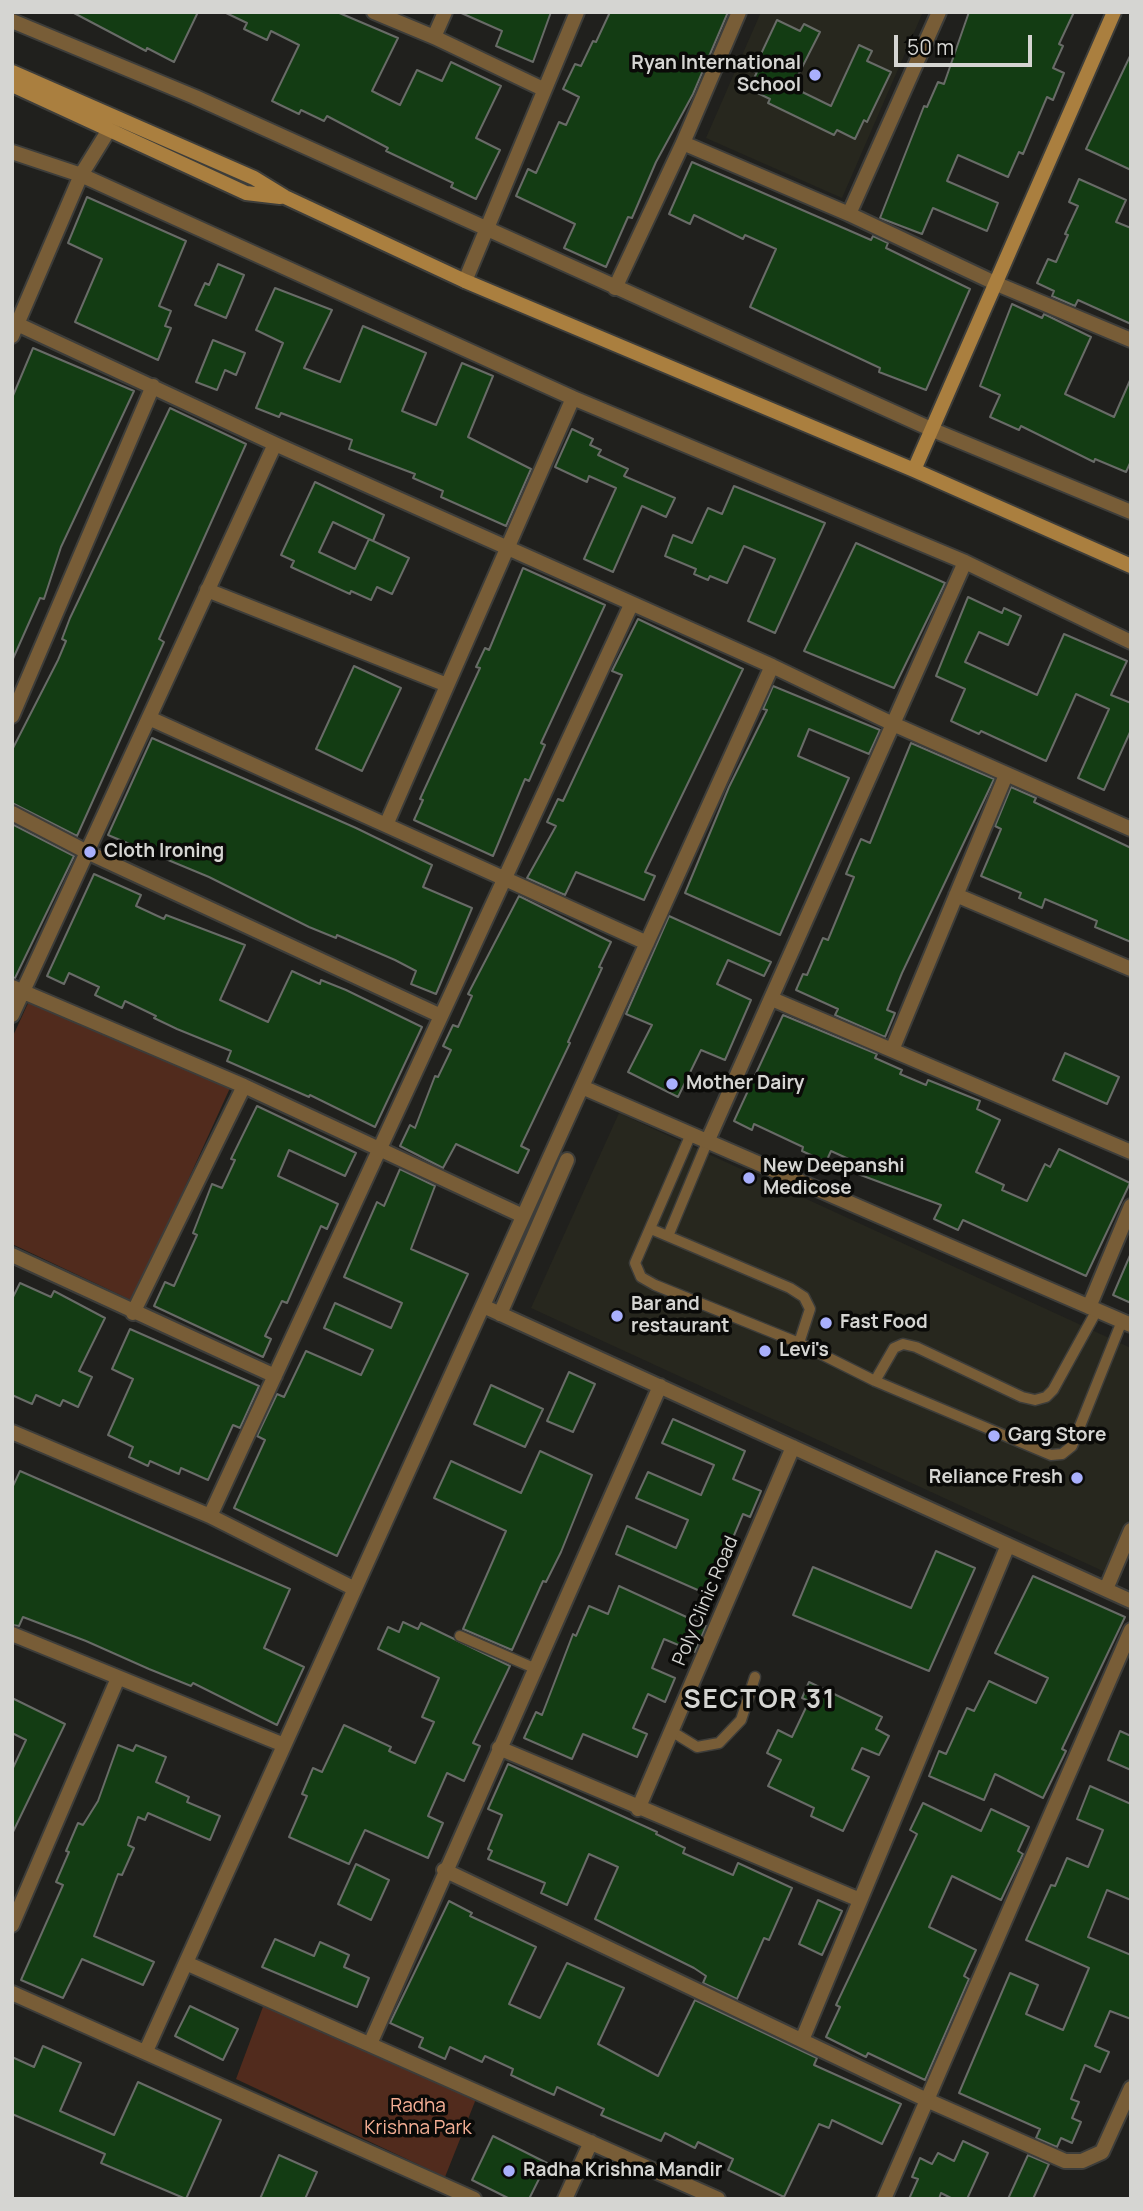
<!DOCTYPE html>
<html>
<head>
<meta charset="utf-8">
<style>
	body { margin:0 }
	#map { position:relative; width:1143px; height:2211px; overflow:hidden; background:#20201d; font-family:Manrope,sans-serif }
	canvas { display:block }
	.frame { position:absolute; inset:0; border:14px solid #d5d5d2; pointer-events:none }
	.scale { position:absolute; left:894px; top:35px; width:138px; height:32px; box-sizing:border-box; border:4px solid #d5d5d2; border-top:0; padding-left:9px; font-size:21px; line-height:24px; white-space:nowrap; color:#d5d5d2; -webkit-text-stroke:5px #0a0a08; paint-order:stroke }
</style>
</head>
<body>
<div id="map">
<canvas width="1143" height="2211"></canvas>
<div class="frame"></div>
<div class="scale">50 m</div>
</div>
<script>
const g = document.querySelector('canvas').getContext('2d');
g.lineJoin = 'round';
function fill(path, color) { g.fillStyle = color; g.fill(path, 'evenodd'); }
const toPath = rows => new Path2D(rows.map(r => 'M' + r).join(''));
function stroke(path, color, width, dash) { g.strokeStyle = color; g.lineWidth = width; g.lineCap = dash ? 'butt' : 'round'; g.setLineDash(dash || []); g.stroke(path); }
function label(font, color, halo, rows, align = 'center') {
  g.font = font + ' Manrope,sans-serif'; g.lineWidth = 7; g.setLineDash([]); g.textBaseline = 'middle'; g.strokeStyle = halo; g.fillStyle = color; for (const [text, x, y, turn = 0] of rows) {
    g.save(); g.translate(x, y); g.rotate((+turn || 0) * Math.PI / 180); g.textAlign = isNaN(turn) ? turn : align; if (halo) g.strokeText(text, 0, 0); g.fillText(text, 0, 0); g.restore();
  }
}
fill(toPath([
	[761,12,923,12,842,198,706,138],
	[619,1113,1131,1348,1131,1515,1105,1572,531,1308]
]), '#27271e');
fill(toPath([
	[30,999,230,1088,133,1301,12,1244,12,1038],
	[264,2004,476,2099,445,2177,236,2079]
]), '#512b1d');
const building = toPath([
	[72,12,198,12,174,62,147,48,146,51,72,12],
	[224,12,337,12,398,38,372,91,400,105,417,70,442,81,451,62,501,86,476,138,500,150,476,199,451,187,453,183,386,151,388,148,327,116,324,121,301,110,299,114,272,101,299,45,271,31,267,40,244,29,247,23,224,12],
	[459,12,551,12,533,62,496,46,502,31,459,12],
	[610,12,728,12,693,94,656,162,632,218,628,217,606,267,564,248,575,224,516,196,528,169,536,173,559,122,566,125,579,97,563,89,575,64,581,66,593,41,596,42,610,12],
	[969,12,1074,12,1059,44,1063,46,1053,68,1064,73,1053,100,1047,97,1023,154,1019,152,1008,177,958,155,947,181,998,203,987,231,933,208,922,234,880,218,924,106,927,107,938,82,944,84,969,12],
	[777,20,800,31,804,24,820,32,792,87,831,106,859,45,872,51,867,61,891,72,867,122,864,120,855,139,837,130,834,135,768,103,770,99,749,89,757,72,753,71,777,20],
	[1131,54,1131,170,1086,149,1131,54],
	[692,162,871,240,873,236,888,243,886,248,970,289,926,390,879,372,880,368,750,307,776,249,745,235,743,239,694,215,690,224,669,214,692,162],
	[1079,179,1126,200,1116,222,1131,228,1131,324,1078,300,1075,306,1052,296,1054,291,1037,283,1048,259,1056,262,1068,235,1065,234,1078,206,1069,202,1079,179],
	[87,197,186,241,159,306,171,311,165,326,171,328,158,360,75,322,102,259,68,243,87,197],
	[218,264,244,275,226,318,195,305,205,283,209,285,218,264],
	[275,288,332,310,304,368,340,382,363,326,426,353,402,411,436,425,462,363,493,376,468,437,531,469,506,526,441,497,443,491,413,478,415,474,349,449,352,440,281,413,279,417,256,408,283,343,256,330,275,288],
	[1012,304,1042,318,1044,314,1091,337,1065,394,1114,417,1131,378,1131,461,1126,472,1095,459,1094,462,1021,426,1019,430,990,417,1000,395,980,386,1012,304],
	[213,340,245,353,236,375,225,370,217,390,196,382,213,340],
	[33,348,134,391,61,547,44,599,40,598,12,661,12,398,33,348],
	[170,408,246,444,159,639,164,642,77,836,12,803,12,750,58,660,66,641,62,639,70,618,170,408],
	[572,429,593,439,590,445,601,450,598,455,628,469,624,476,675,498,666,517,642,506,613,572,584,559,616,488,589,476,587,482,555,467,572,429],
	[315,482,384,515,373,541,333,522,319,552,355,569,369,539,409,558,392,594,377,587,371,600,351,591,350,594,291,567,294,561,281,555,315,482],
	[734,486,825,523,775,633,748,621,775,559,744,546,727,583,710,576,708,580,694,574,696,569,665,556,673,535,692,543,708,508,722,514,734,486],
	[856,543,945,583,894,688,804,651,856,543],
	[523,568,605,605,541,743,545,745,529,781,525,779,493,856,414,820,423,800,420,799,480,668,476,667,485,648,489,650,523,568],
	[968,597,1002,613,1004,608,1021,616,1008,645,979,632,965,662,1037,695,1064,634,1127,661,1111,695,1131,703,1131,730,1104,790,1078,778,1109,709,1076,694,1046,761,981,731,979,734,951,721,965,689,936,676,968,597],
	[638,619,743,669,645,872,655,876,644,900,576,872,565,895,527,878,556,826,547,822,558,799,563,801,622,675,612,671,638,619],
	[354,666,401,688,362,771,316,749,354,666],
	[773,686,880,730,869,754,809,729,798,756,849,778,780,935,685,893,729,787,767,710,763,709,773,686],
	[152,738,356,828,432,865,423,887,472,908,436,994,411,984,416,971,395,960,337,935,336,938,309,927,209,877,108,835,152,738],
	[911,743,994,779,902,973,887,1010,895,1013,885,1037,835,1015,838,1009,796,990,803,974,807,975,823,938,828,940,854,877,846,874,854,855,861,839,870,843,911,743],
	[1011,787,1036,798,1034,802,1131,848,1131,942,1095,927,1097,921,1045,899,1042,908,1019,898,1021,893,981,876,1001,829,995,826,1011,787],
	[12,824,74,856,15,978,12,978,12,824],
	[94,874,141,895,136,906,164,919,166,915,245,945,220,1000,268,1022,292,971,320,984,321,980,346,990,422,1027,375,1127,310,1095,309,1097,227,1061,231,1051,177,1029,154,1018,156,1016,125,1001,122,1008,95,995,99,987,69,973,64,984,47,976,94,874],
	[519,896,611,942,599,967,602,968,568,1042,570,1043,521,1146,529,1150,518,1173,456,1144,443,1168,400,1146,410,1125,415,1128,435,1076,438,1077,451,1050,443,1046,453,1025,458,1027,472,996,468,994,519,896],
	[669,916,771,962,764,976,728,960,717,984,751,1000,725,1060,701,1050,678,1097,628,1072,652,1025,626,1014,669,916],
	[783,1015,877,1054,875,1058,902,1070,900,1074,926,1085,928,1080,980,1101,977,1109,1000,1120,976,1172,1004,1185,1002,1190,1027,1201,1045,1164,1050,1167,1059,1149,1130,1183,1086,1276,963,1220,958,1230,934,1219,941,1205,858,1174,862,1165,831,1151,826,1162,802,1151,803,1147,754,1124,752,1130,734,1121,783,1015],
	[1065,1053,1119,1077,1107,1104,1053,1080,1065,1053],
	[257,1106,356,1153,345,1176,289,1150,278,1176,338,1204,327,1229,321,1226,287,1303,282,1301,265,1336,271,1339,263,1357,154,1306,165,1282,174,1286,197,1235,193,1233,212,1184,222,1188,235,1160,231,1159,257,1106],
	[400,1169,435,1186,411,1249,468,1274,337,1556,234,1508,265,1440,257,1436,277,1394,284,1397,306,1351,361,1375,373,1350,324,1328,335,1303,391,1328,402,1303,344,1277,377,1202,384,1206,400,1169],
	[1131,1253,1131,1303,1113,1295,1131,1253],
	[20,1283,51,1297,54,1291,105,1318,79,1371,92,1377,78,1407,63,1400,60,1406,36,1395,32,1404,12,1395,12,1299,20,1283],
	[130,1329,259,1386,240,1428,233,1425,208,1480,181,1468,179,1474,150,1461,148,1466,129,1457,133,1447,108,1435,133,1379,112,1369,130,1329],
	[569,1372,595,1384,573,1432,547,1421,569,1372],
	[491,1385,543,1409,525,1447,474,1424,491,1385],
	[673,1419,745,1451,733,1479,761,1491,750,1517,743,1514,709,1595,616,1554,627,1526,676,1548,688,1520,636,1498,648,1472,701,1495,714,1465,662,1443,673,1419],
	[540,1451,592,1475,561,1552,546,1582,543,1581,512,1650,463,1629,506,1531,434,1498,451,1461,521,1493,540,1451],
	[20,1471,290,1589,264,1648,304,1667,277,1725,193,1683,191,1686,149,1669,86,1641,23,1617,19,1626,12,1625,12,1488,20,1471],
	[936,1551,975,1568,929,1671,793,1615,813,1567,911,1608,936,1551],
	[1033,1576,1125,1617,1062,1749,1066,1751,1043,1798,995,1774,984,1800,929,1776,939,1751,946,1754,967,1708,974,1711,989,1681,1036,1703,1048,1678,995,1653,1033,1576],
	[619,1586,706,1626,695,1652,664,1639,652,1668,675,1678,665,1702,648,1694,633,1728,647,1734,637,1757,583,1734,572,1759,524,1738,536,1712,542,1715,573,1634,576,1636,589,1606,608,1614,619,1586],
	[403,1622,418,1629,421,1623,510,1666,473,1743,480,1746,464,1781,447,1773,428,1816,443,1823,428,1858,365,1830,349,1864,289,1837,307,1796,302,1794,313,1768,322,1772,344,1725,391,1747,389,1751,415,1763,434,1722,422,1717,439,1678,378,1649,388,1627,399,1632,403,1622],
	[809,1682,882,1717,876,1729,889,1736,879,1755,862,1748,852,1769,869,1777,843,1831,811,1816,814,1808,768,1786,781,1760,767,1753,778,1730,792,1737,809,1701,802,1698,809,1682],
	[12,1698,65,1724,12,1834,12,1770,26,1740,12,1733,12,1698],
	[1120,1731,1131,1736,1131,1770,1108,1760,1120,1731],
	[118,1745,133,1751,136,1745,166,1757,156,1782,189,1797,187,1802,220,1816,210,1840,148,1813,145,1820,138,1817,128,1845,134,1848,122,1875,118,1874,94,1936,154,1962,143,1985,82,1959,63,1998,21,1980,63,1885,56,1882,69,1852,66,1851,78,1823,83,1825,98,1801,118,1745],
	[508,1764,657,1832,656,1834,685,1848,683,1853,733,1875,738,1863,792,1888,769,1940,764,1938,737,1999,703,1983,706,1976,694,1968,595,1919,618,1867,589,1854,567,1905,541,1893,545,1883,488,1859,492,1851,488,1849,502,1815,488,1809,508,1764],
	[1090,1786,1131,1804,1131,1900,1107,1890,1088,1937,1131,1955,1131,2019,1110,2011,1095,2046,1109,2052,1100,2072,1085,2065,1071,2099,1079,2102,1072,2118,1081,2122,1072,2143,1061,2138,1057,2147,1036,2138,1040,2129,959,2093,1010,1973,1038,1985,1026,2014,1063,2030,1089,1968,1026,1940,1051,1885,1055,1886,1067,1858,1088,1867,1103,1830,1077,1819,1090,1786],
	[923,1803,981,1831,991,1809,1029,1827,1018,1851,1023,1854,1001,1900,952,1876,929,1927,976,1950,964,1976,969,1979,925,2080,868,2053,866,2057,826,2037,840,2007,836,2005,917,1834,910,1830,923,1803],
	[356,1864,389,1880,371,1920,338,1904,356,1864],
	[818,1900,842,1911,822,1955,799,1944,818,1900],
	[449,1901,472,1913,470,1916,536,1947,509,2004,540,2018,567,1963,624,1988,598,2044,658,2076,695,2000,817,2058,814,2065,901,2104,882,2144,832,2120,829,2128,819,2124,784,2197,728,2170,733,2159,698,2142,695,2148,665,2133,661,2141,601,2115,604,2109,557,2087,554,2095,534,2086,511,2075,513,2069,485,2056,482,2062,450,2047,445,2059,419,2047,423,2038,390,2023,449,1901],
	[275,1939,314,1956,320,1942,349,1955,344,1967,369,1978,357,2007,262,1967,275,1939],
	[190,2006,238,2029,223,2060,175,2036,190,2006],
	[43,2046,81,2063,60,2111,114,2135,138,2082,221,2120,186,2199,101,2163,105,2154,12,2114,12,2057,34,2067,43,2046],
	[493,2136,547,2163,529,2199,510,2199,472,2180,493,2136],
	[963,2141,988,2153,967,2199,953,2199,941,2193,939,2199,909,2199,918,2179,912,2177,920,2158,932,2164,938,2153,954,2161,963,2141],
	[279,2155,317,2172,305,2199,260,2199,279,2155],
	[1028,2155,1049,2164,1033,2199,1008,2199,1028,2155]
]);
fill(building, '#133c13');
stroke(building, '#686b67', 2);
const lane = toPath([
	[691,1134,635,1263,641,1277,655,1285,799,1343,875,1381,1051,1455,1062,1454,1072,1446,1122,1321],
	[651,1229,790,1288,804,1297,810,1309,799,1343],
	[668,1236,708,1140],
	[875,1381,894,1348,903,1344,916,1347,1022,1397,1035,1400,1046,1397,1053,1390,1097,1310],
	[460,1636,534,1668],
	[671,1731,697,1747,719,1743,741,1720,755,1677]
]);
const street = toPath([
	[374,12,434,37,543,89],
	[12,21,195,97,933,430,1131,512],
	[434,37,445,12],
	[683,143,849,214,997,284,1131,340],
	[12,152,81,175,573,398,965,562,1131,642],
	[849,214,939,12],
	[465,281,577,12],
	[615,288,683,143,739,12],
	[17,324,275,444,772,666,893,724,1131,829],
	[12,336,81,175,115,120],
	[207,590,447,685],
	[12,716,153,386],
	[149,718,647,943],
	[12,813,87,852,441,1016],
	[386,825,573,398],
	[956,895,1131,969],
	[12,987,244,1086,523,1216],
	[772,999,1131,1152],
	[12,1015,275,444],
	[892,1050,1006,775],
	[582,1087,1131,1325],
	[708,1140,965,562],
	[12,1255,275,1376],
	[483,1306,1131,1601],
	[1089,1307,1131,1206],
	[133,1313,244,1086],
	[500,1314,567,1160],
	[12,1432,210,1516,355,1589],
	[210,1516,631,605],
	[1106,1589,1131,1530],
	[12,1634,284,1745],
	[499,1748,860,1900],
	[638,1809,793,1447],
	[444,1870,929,2101,1065,2161,1082,2161,1102,2152,1131,2088],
	[12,1925,118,1678],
	[186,1963,718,2199],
	[12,1993,474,2199],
	[802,2040,1008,1545],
	[370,2044,660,1386],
	[146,2051,772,666],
	[565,2199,591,2142],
	[884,2199,1131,1630]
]);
const secondary = toPath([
	[12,72,254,178,285,197,465,281,914,470,1131,566],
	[12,85,246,193,280,197],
	[914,470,1114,12]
]);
stroke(lane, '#3d3d3a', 13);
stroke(street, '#3d3d3a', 18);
stroke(secondary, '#3d3d3a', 18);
stroke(lane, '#785d37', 10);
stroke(street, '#785d37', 14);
stroke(secondary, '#aa7f3f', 14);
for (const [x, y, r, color] of [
	[815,75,7,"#a9b0fc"],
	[90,852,7,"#a9b0fc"],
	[672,1084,7,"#a9b0fc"],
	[749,1178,7,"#a9b0fc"],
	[617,1316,7,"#a9b0fc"],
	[826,1323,7,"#a9b0fc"],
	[765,1351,7,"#a9b0fc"],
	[994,1436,7,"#a9b0fc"],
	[1077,1478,7,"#a9b0fc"],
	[509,2171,7,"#a9b0fc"]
]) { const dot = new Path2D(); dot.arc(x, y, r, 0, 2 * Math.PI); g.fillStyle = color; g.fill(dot); stroke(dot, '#0a0a08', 2.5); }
label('bold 19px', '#d5d5d2', '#0a0a08', [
	["Ryan International",801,64,"right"],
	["School",801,86,"right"],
	["Cloth Ironing",104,852],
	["Mother Dairy",686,1084],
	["New Deepanshi",763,1167],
	["Medicose",763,1189],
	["Bar and",631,1305],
	["restaurant",631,1327],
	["Fast Food",840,1323],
	["Levi's",779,1351],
	["Garg Store",1008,1436],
	["Reliance Fresh",1063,1478,"right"],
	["Radha Krishna Mandir",523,2171]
], 'left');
label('19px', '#d5d5d2', '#0a0a08', [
	["Poly Clinic Road",706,1601,-67]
]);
label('19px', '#f6b096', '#0a0a08', [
	["Radha",418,2107],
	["Krishna Park",418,2129]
]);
g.letterSpacing = '2px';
label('bold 26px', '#d5d5d2', '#0a0a08', [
	["SECTOR 31",760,1701]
]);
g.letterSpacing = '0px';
</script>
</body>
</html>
